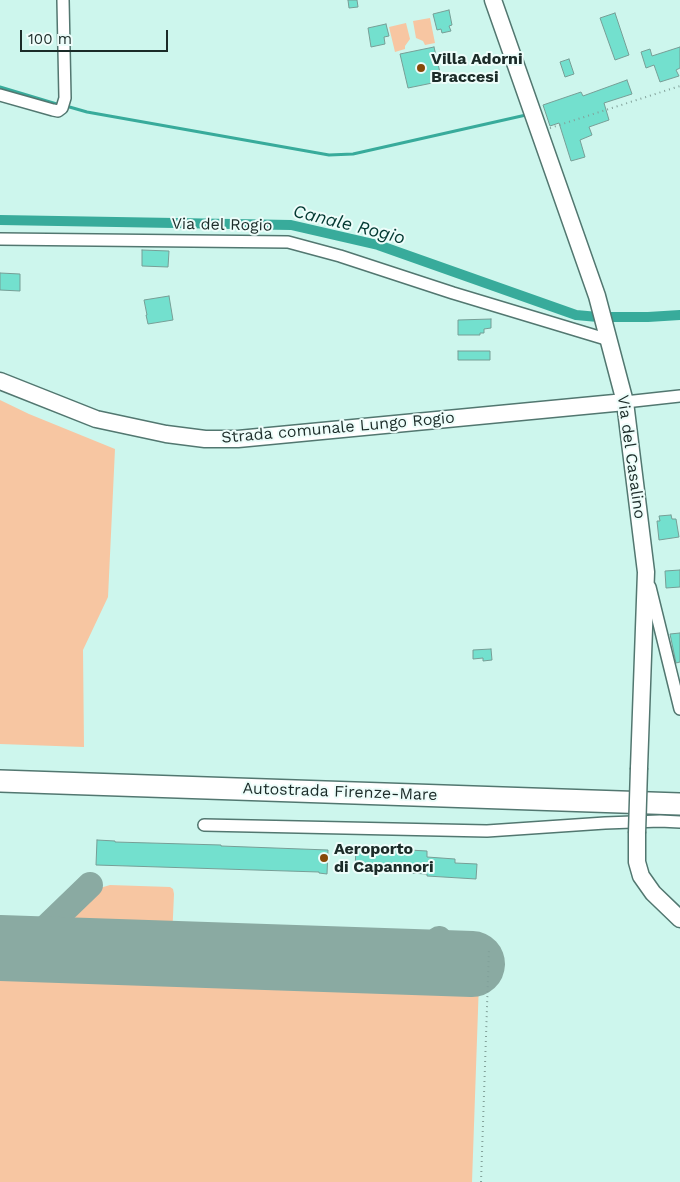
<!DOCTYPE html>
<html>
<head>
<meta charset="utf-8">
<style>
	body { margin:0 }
	#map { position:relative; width:680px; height:1182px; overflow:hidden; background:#cdf6ed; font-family:"Work Sans",sans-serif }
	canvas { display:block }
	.scale { position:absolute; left:20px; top:30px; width:148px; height:22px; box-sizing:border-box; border:2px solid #1b2b28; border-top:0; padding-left:6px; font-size:15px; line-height:18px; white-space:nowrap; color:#1b2b28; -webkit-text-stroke:4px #edfdfa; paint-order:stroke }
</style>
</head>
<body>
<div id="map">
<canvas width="680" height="1182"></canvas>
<div class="scale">100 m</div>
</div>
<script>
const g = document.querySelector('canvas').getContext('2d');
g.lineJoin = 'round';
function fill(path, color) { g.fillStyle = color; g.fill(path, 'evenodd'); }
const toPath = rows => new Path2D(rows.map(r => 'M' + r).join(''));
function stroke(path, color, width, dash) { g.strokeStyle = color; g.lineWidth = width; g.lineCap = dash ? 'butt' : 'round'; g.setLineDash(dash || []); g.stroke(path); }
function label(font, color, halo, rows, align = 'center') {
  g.font = font + ' "Work Sans",sans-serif'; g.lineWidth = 4; g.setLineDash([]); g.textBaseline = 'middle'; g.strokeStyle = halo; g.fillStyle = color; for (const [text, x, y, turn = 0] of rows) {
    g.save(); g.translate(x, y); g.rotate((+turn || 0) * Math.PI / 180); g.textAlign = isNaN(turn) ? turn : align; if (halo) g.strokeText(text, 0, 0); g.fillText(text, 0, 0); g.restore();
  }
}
fill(toPath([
	[430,18,435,43,425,45,423,41,416,38,413,21],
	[406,23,410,39,405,46,405,49,395,52,389,27],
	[0,400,29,414,115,449,108,597,83,650,84,747,0,744],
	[110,885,170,887,173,889,174,894,172,939,63,935,57,934,55,931,56,929,61,923,100,888],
	[0,966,479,982,472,1182,0,1182]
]), '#f7c6a2');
stroke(toPath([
	[0,87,60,105],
	[66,106,87,112,329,155,353,154,526,115]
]), '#38ab9b', 3);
stroke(toPath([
	[0,220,291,225,378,245,576,315,598,317,648,317,680,315]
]), '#38ab9b', 10);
stroke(toPath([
	[51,923,49,936,51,939,56,944,65,950],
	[13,948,32,941,90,885],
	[437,963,439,939]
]), '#8aaaa2', 26);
stroke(toPath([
	[0,948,472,964]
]), '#8aaaa2', 66);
const building = toPath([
	[348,0,357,0,358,7,349,8,348,0],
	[449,10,452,25,449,26,451,31,442,33,441,29,437,30,433,14,449,10],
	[615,13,629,55,615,60,600,18,615,13],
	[386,24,389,36,384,37,385,44,371,47,368,28,386,24],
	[434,47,442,81,408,88,400,54,434,47],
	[680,47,680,68,676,70,679,76,660,82,654,65,646,68,641,52,650,49,652,56,680,47],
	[569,59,574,74,565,77,560,62,569,59],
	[627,80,632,94,604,103,609,120,589,127,592,135,580,140,585,157,571,161,559,123,550,126,543,105,581,92,583,96,627,80],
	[142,250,169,251,168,267,142,266,142,250],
	[0,273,20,274,20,291,0,290,0,273],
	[169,296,173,320,148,324,146,315,147,315,144,300,169,296],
	[491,319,491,328,484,329,484,333,480,333,480,335,458,335,458,320,491,319],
	[458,351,490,351,490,360,458,360,458,351],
	[671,515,672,519,676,519,679,537,659,540,657,521,660,521,659,516,671,515],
	[680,570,680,587,666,588,665,571,680,570],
	[680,633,680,662,676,663,670,634,680,633],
	[491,649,492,660,483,661,483,658,473,659,473,650,491,649],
	[97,840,115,841,115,842,221,845,221,846,328,850,327,874,319,873,319,872,96,865,97,840],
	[356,847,427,851,427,857,455,859,455,863,477,864,476,879,427,876,427,874,355,870,356,847]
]);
fill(building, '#73e0ce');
stroke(building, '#779e96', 1);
const street = toPath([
	[0,95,53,110,58,111,62,108,65,98,63,0],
	[0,239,288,242,340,256,453,293,609,340],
	[625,402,680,396],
	[650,587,680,709],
	[204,825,487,831,605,823,660,821,680,822]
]);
const secondary = toPath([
	[493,0,597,296,625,402,646,572,639,768],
	[0,381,96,419,166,434,205,439,238,439,625,402],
	[637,833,637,862,641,876,653,893,680,919]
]);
const highway = toPath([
	[0,781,680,804]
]);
stroke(street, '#527770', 14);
stroke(secondary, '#527770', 19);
stroke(highway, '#527770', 24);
stroke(toPath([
	[550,128,680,86],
	[481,1182,489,949]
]), '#82a19a', 2, [1, 4]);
stroke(street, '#fff', 11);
stroke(secondary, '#fff', 16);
stroke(highway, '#fff', 21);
const secondaryBridge = toPath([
	[637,833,639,768]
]);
stroke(secondaryBridge, '#527770', 19, []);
stroke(secondaryBridge, '#fff', 16);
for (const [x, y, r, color] of [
	[421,68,5,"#874a09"],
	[324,858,5,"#874a09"]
]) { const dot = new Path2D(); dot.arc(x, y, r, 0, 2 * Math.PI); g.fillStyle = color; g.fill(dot); stroke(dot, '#edfdfa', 2); }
label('bold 16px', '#1b2b28', '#edfdfa', [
	["Villa Adorni",431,59],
	["Braccesi",431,77],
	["Aeroporto",334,849],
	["di Capannori",334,867]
], 'left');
label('16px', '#1b2b28', '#edfdfa', [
	["Via del Rogio",222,225,1],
	["Strada comunale Lungo Rogio",338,428,-5],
	["Via del Casalino",631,457,82],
	["Autostrada Firenze-Mare",340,792,2]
]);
label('italic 18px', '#033932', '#edfdfa', [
	["Canale Rogio",349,225,14]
]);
</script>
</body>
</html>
